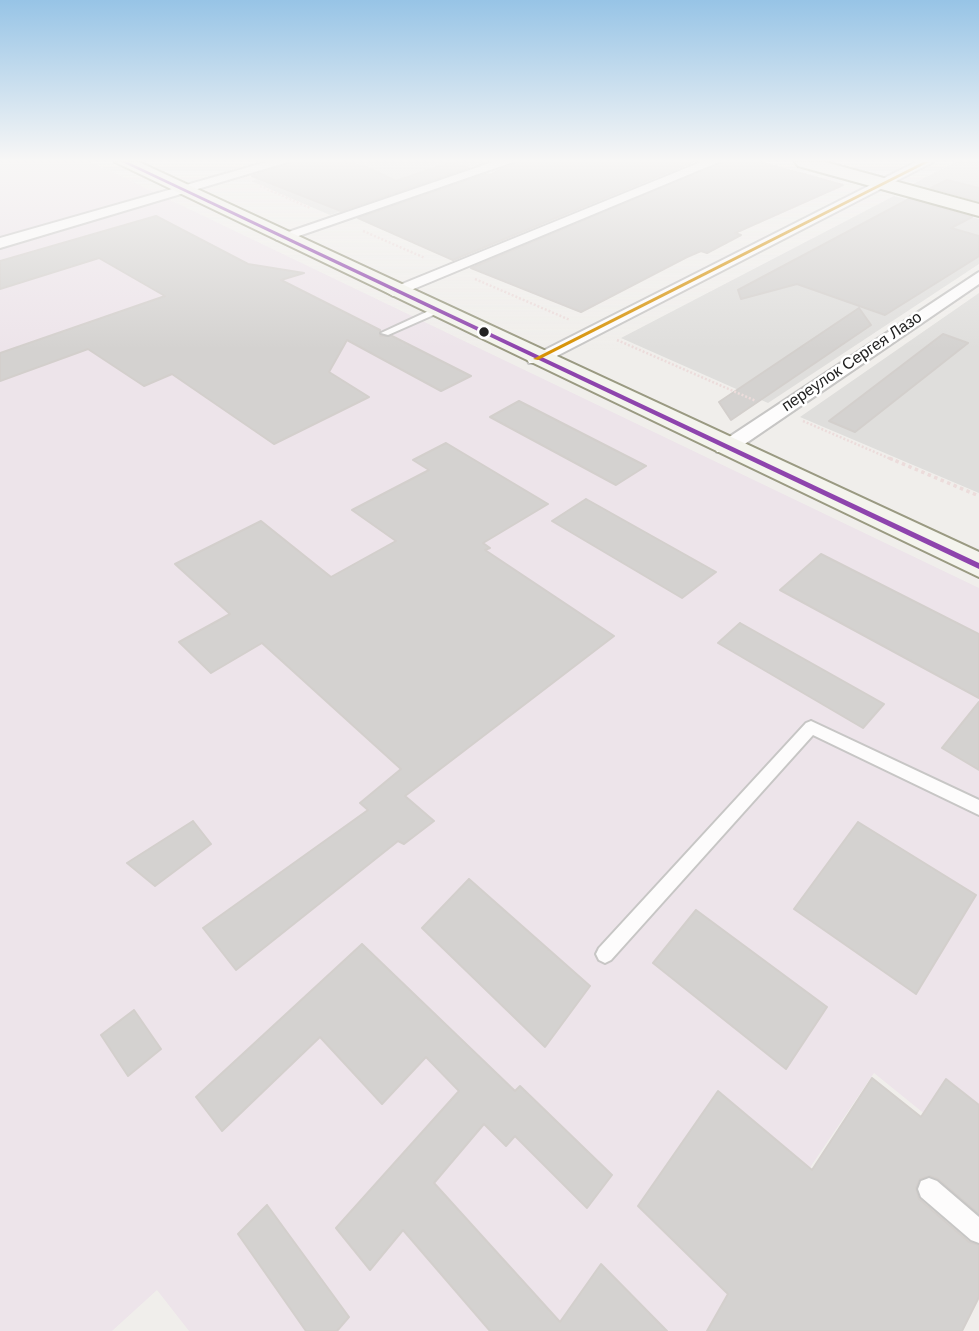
<!DOCTYPE html>
<html>
<head>
<meta charset="utf-8">
<style>
	body { margin:0 }
	canvas { display:block; background:#f0eeeb }
</style>
</head>
<body>
<canvas width="979" height="1331"></canvas>
<script>
const g = document.querySelector('canvas').getContext('2d');
g.lineJoin = 'round';
function fill(path, color) { g.fillStyle = color; g.fill(path, 'evenodd'); }
const toPath = rows => new Path2D(rows.map(r => 'M' + r).join(''));
function stroke(path, color, width, dash) { g.strokeStyle = color; g.lineWidth = width; g.lineCap = dash ? 'butt' : 'round'; g.setLineDash(dash || []); g.stroke(path); }
function label(font, color, halo, rows, align = 'center') {
  g.font = font + ' Arial,sans-serif'; g.lineWidth = 5; g.setLineDash([]); g.textBaseline = 'middle'; g.strokeStyle = halo; g.fillStyle = color; for (const [text, x, y, turn = 0] of rows) {
    g.save(); g.translate(x, y); g.rotate((+turn || 0) * Math.PI / 180); g.textAlign = isNaN(turn) ? turn : align; if (halo) g.strokeText(text, 0, 0); g.fillText(text, 0, 0); g.restore();
  }
}
fill(toPath([
	[314,162,488,162,330,215,251,181],
	[955,162,979,162,979,202,913,184],
	[894,196,979,219,979,264,768,403,621,338],
	[979,293,979,493,800,417]
]), '#dfdedc');
fill(toPath([
	[0,162,91,162,979,588,979,1158,874,1073,809,1169,887,1331,189,1331,157,1290,112,1331,0,1331]
]), '#ede4ea');
const building = toPath([
	[290,162,345,162,366,167,396,181,451,162,468,168,341,211,252,176,290,162],
	[515,162,693,162,453,260,358,218,486,174,490,175,515,162],
	[721,162,760,162,843,185,735,233,741,235,707,253,701,251,687,257,581,312,471,268,721,162],
	[947,180,979,188,979,201,931,188,947,180],
	[909,199,972,217,951,228,979,236,979,256,885,315,797,284,741,299,738,290,909,199],
	[156,216,248,264,304,273,281,280,380,330,380,336,392,336,471,376,441,391,347,340,329,372,369,397,274,444,172,374,144,386,88,349,0,381,0,353,165,296,99,258,0,289,0,261,156,216],
	[859,308,871,325,731,420,719,402,859,308],
	[943,334,968,343,855,432,829,421,943,334],
	[519,401,646,466,616,485,490,417,519,401],
	[446,443,548,504,483,543,490,548,485,550,614,636,405,796,434,821,404,844,398,841,236,970,203,928,368,810,360,803,401,769,262,643,211,673,179,642,230,614,175,564,261,521,331,577,396,541,352,510,429,470,413,460,446,443],
	[586,499,716,572,682,598,552,521,586,499],
	[821,554,979,634,979,698,780,590,821,554],
	[740,623,884,704,863,728,718,643,740,623],
	[979,702,979,770,942,748,979,702],
	[193,821,211,844,155,886,127,863,193,821],
	[858,822,976,895,916,994,794,909,858,822],
	[469,879,590,986,545,1047,422,928,469,879],
	[696,910,827,1007,786,1069,653,963,696,910],
	[362,944,515,1091,520,1086,612,1175,587,1208,515,1136,506,1146,484,1124,434,1183,560,1322,601,1264,667,1331,490,1331,403,1230,370,1270,336,1228,459,1091,426,1057,382,1104,320,1037,222,1131,196,1097,362,944],
	[134,1010,161,1049,128,1076,101,1035,134,1010],
	[872,1078,921,1117,946,1079,979,1105,979,1214,938,1179,930,1176,920,1179,916,1188,919,1199,969,1242,979,1245,979,1297,962,1331,707,1331,728,1294,638,1206,718,1091,812,1170,872,1078],
	[267,1205,349,1317,337,1331,306,1331,238,1234,267,1205]
]);
fill(building, '#d4d2d0');
stroke(building, '#d3cfcc', 2);
const lane = toPath([
	[435,308,439,311,438,313,388,335,381,333,435,308],
	[811,721,979,800,979,815,813,735,611,960,605,963,599,960,596,954,599,948,806,723,811,721],
	[929,1178,937,1181,979,1217,979,1243,971,1240,921,1197,918,1189,921,1181,929,1178]
]);
const street = toPath([
	[267,162,288,162,0,248,0,238,267,162],
	[493,162,513,162,287,240,277,240,274,237,493,162],
	[701,162,719,162,399,295,393,296,385,291,701,162],
	[916,162,933,162,543,363,529,363,527,359,916,162],
	[979,272,979,284,733,452,717,452,714,447,979,272]
]);
const secondary = toPath([
	[115,162,139,162,979,552,979,577,115,162],
	[795,162,825,162,979,204,979,216,798,166,795,162]
]);
stroke(lane, '#c7c6c5', 4);
stroke(street, '#c7c6c5', 4);
stroke(secondary, '#9a9a82', 4);
stroke(toPath([
	[260,186,310,208],
	[363,231,425,258],
	[475,279,570,320],
	[617,340,756,401],
	[803,421,893,460]
]), '#ecdcdb', 2.5, [2, 2]);
stroke(toPath([
	[889,458,979,496]
]), '#ecdcdb', 3.5, [3.5, 3.5]);
fill(lane, '#fdfcfc');
fill(street, '#fdfcfc');
fill(secondary, '#f4f4ed');
fill(toPath([
	[122,162,128,162,979,563,979,569,122,162]
]), '#8e44ad');
fill(toPath([
	[923,162,929,162,538,360,533,359,923,162]
]), '#d79205');
const sky = g.createLinearGradient(0, 0, 0, 349);
sky.addColorStop(0, '#97c4e6');
sky.addColorStop(0.46, '#f8f7f6');
sky.addColorStop(1, '#f8f7f600');
g.fillStyle = sky;
g.fillRect(0, 0, 979, 349);
for (const [x, y, r, color] of [
	[484,332,6,"#222"]
]) { const dot = new Path2D(); dot.arc(x, y, r, 0, 2 * Math.PI); g.fillStyle = color; g.fill(dot); stroke(dot, '#fff', 2.5); }
label('16px', '#222', '#fff', [
	["переулок Сергея Лазо",852,362,-34]
]);
</script>
</body>
</html>
